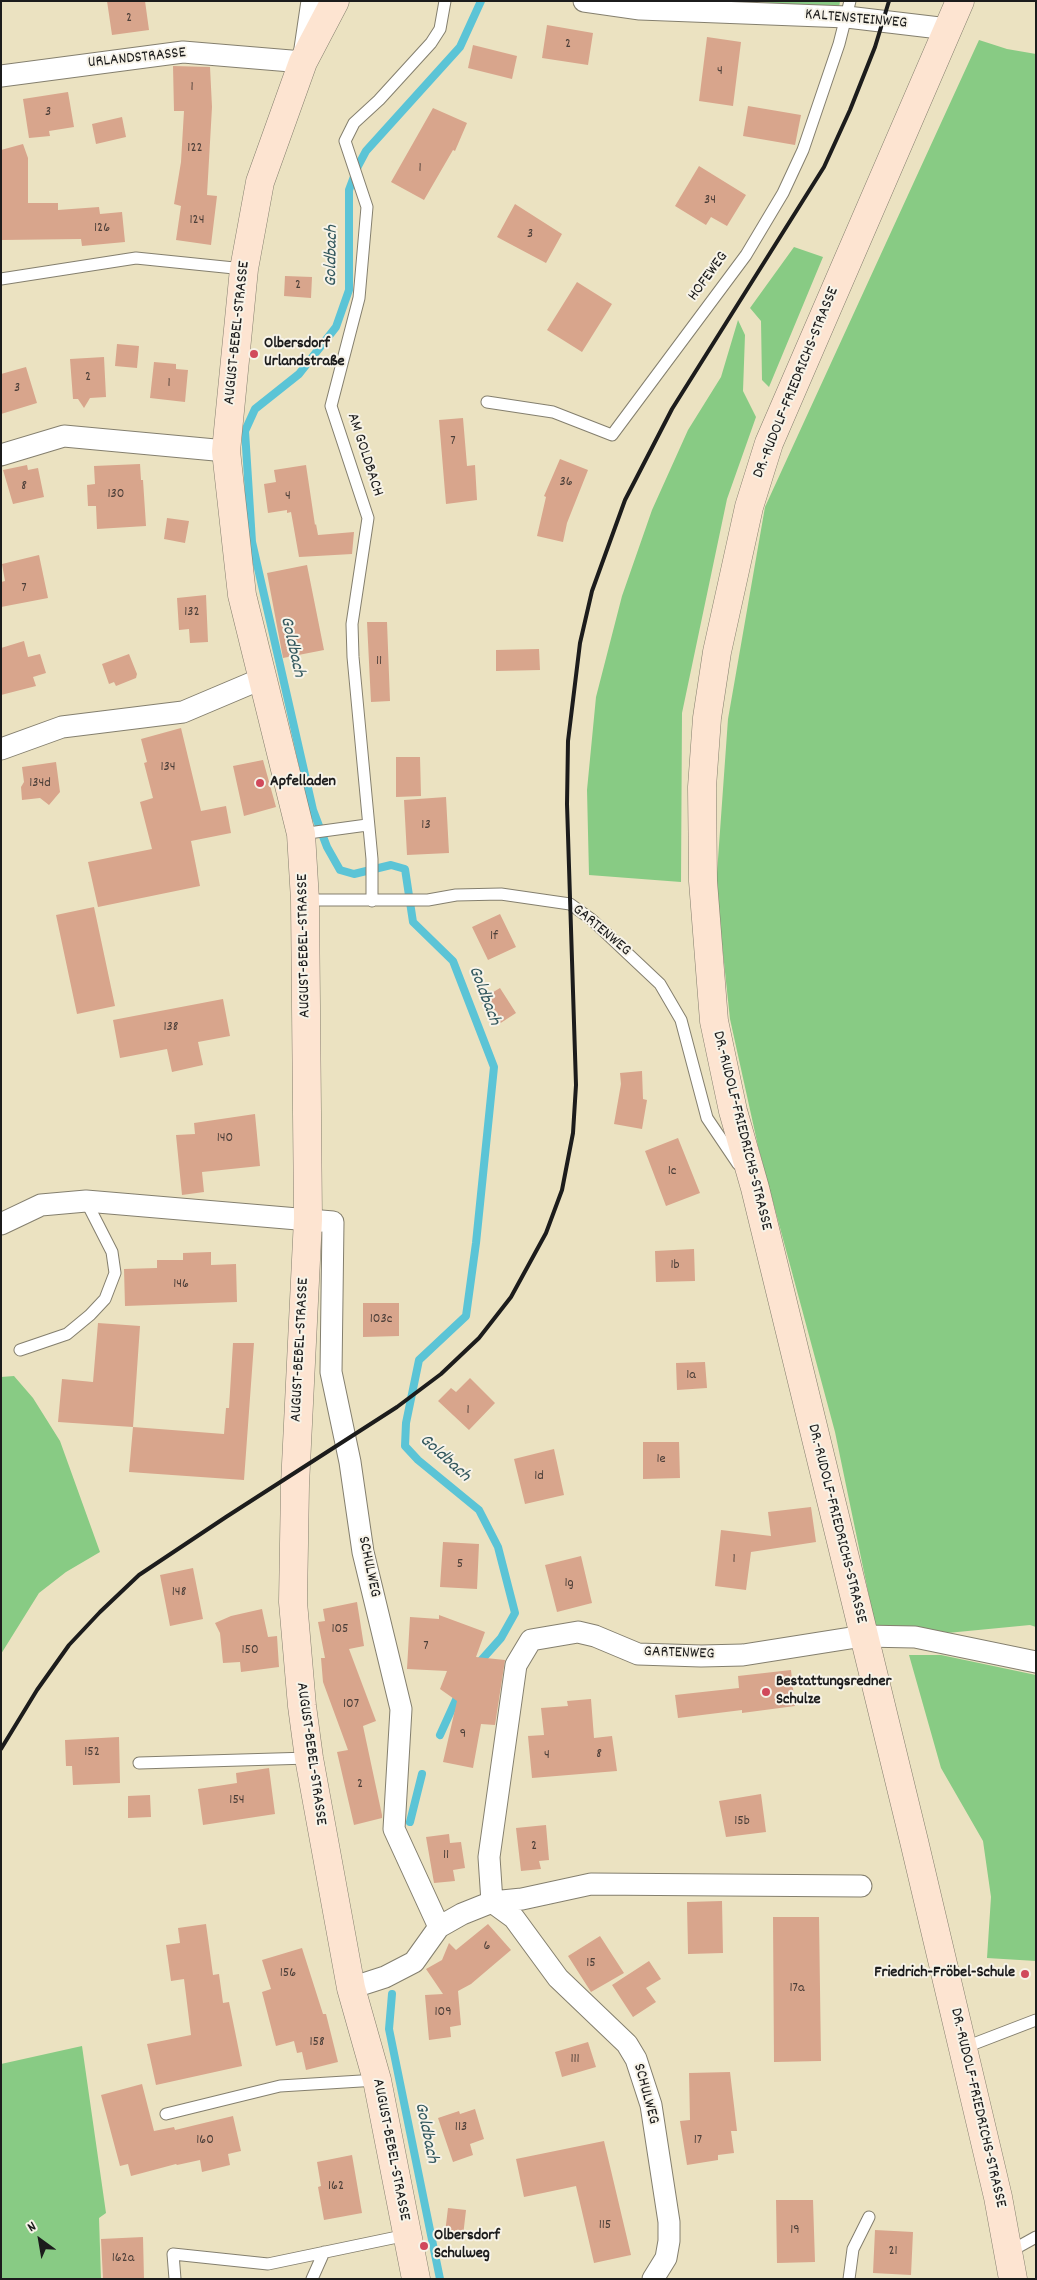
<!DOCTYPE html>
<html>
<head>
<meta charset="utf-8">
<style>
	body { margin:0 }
	#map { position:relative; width:1037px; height:2280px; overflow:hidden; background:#ebe2c1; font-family:Dekko,sans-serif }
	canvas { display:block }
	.frame { position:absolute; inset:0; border:2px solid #1c1c1c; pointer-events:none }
	.north { position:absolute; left:15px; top:2215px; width:50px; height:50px; -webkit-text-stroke:4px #f7f3e8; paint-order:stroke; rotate:328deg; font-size:14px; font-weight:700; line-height:20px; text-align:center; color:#1c1c1c }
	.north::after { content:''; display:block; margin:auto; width:18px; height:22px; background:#1c1c1c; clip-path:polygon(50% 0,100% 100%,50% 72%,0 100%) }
</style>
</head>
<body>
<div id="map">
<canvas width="1037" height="2280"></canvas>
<div class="frame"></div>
<div class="north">N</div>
</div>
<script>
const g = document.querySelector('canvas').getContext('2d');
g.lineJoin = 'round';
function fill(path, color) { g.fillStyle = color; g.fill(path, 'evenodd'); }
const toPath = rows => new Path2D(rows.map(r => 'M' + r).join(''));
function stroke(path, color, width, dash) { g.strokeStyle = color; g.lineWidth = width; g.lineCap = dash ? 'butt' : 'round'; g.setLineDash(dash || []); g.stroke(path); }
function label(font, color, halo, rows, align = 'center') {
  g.font = font + ' Dekko,sans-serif'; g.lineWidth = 4; g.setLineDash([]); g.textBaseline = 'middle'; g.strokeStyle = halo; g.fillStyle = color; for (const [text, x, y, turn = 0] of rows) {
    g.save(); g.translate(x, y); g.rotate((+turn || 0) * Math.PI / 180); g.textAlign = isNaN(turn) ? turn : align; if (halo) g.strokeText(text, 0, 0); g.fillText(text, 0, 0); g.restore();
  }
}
fill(toPath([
	[746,1,840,1,839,8],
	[979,40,1007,49,1036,54,1036,1627,1030,1625,916,1636,876,1630,835,1432,758,1146,730,1019,716,887,728,719,765,507],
	[794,247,823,257,769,387,762,380,761,321,750,308],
	[738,320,745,335,743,391,756,417,727,499,682,713,681,882,589,875,587,790,596,697,622,596,652,510,688,430,721,377],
	[14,1376,33,1398,60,1441,100,1552,66,1572,39,1593,1,1654,1,1377],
	[909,1655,941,1655,1036,1675,1036,1961,987,1958,991,1897,983,1841,941,1768],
	[82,2046,106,2213,99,2218,101,2279,1,2279,1,2064]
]), '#88cb84');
stroke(toPath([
	[477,1665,501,1638,515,1613,498,1547,479,1510,418,1460,405,1446,406,1423,419,1360,466,1316,476,1243,494,1067,453,961,413,922,405,869,391,865,354,874,340,870,327,847,313,810,252,542,245,431,255,409,299,374,336,327,349,290,349,190,358,166,366,151,460,47,481,1],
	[440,1735,460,1691],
	[410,1822,422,1774],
	[392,1994,389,2029,440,2279]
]), '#5bc4d6', 8);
fill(toPath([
	[107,1,145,1,149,30,112,35],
	[547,25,593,33,588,65,542,58],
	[707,37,741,42,733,106,699,101],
	[473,45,517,56,512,79,468,68],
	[173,66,210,67,212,107,207,195,217,196,211,245,176,240,181,206,174,204,181,162,184,111,174,111],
	[68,92,74,127,49,131,50,136,29,138,23,99],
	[748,106,801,115,795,145,743,136],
	[433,108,467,123,455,151,453,150,424,200,391,182],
	[122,117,126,137,96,144,92,124],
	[23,144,28,158,28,203,58,203,58,210,99,207,100,214,122,212,125,242,82,246,81,239,1,240,1,150],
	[699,166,746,195,727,226,711,217,706,225,675,206],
	[515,204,562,234,546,263,497,237],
	[285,276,312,277,311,298,284,296],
	[577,282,612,304,582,352,547,330],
	[117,344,139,346,137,368,115,366],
	[104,357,106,397,90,398,84,408,78,399,73,399,70,359],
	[154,362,176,364,176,369,188,370,185,402,150,398],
	[26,367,37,403,1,414,1,374],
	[463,418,467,466,475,465,477,500,446,504,439,420],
	[560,459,588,470,567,523,563,542,537,536,546,497,544,496],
	[140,464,141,480,143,480,146,526,97,529,96,506,88,506,87,485,95,484,94,466],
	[27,465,28,470,38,468,44,497,13,504,3,470],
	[306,465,315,525,316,524,318,535,354,532,352,554,299,557,291,512,287,513,287,510,268,513,264,484,276,482,274,470],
	[167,518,189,521,185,543,164,539],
	[39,555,48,598,1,607,1,582,5,581,2,564],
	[307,565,324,650,283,658,267,573],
	[206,595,208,642,190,643,189,629,179,630,177,598],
	[367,622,387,622,390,701,371,702],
	[24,641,28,657,40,654,46,673,33,677,36,686,1,695,1,648],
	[539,649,540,670,496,671,496,650],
	[129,654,137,674,136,678,116,686,114,682,109,684,102,664],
	[181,728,201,811,226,806,231,833,191,841,200,886,98,907,88,862,152,849,140,802,153,798,144,763,147,762,141,739],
	[396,757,420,757,421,796,396,797],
	[263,760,276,807,244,816,233,766],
	[56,762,60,792,49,805,40,798,22,800,21,787,24,782,22,767],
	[446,797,449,853,407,855,404,800],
	[94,907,115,1006,77,1014,56,915],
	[500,914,516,947,488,960,472,927],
	[500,988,516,1013,496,1026,480,1000],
	[223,999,230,1036,198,1042,203,1065,172,1072,167,1049,120,1058,113,1020],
	[642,1071,643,1099,647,1100,642,1129,614,1124,621,1084,620,1073],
	[255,1114,260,1166,202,1172,204,1192,182,1195,176,1135,195,1134,194,1123],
	[678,1138,700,1193,666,1206,645,1151],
	[694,1249,695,1281,656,1282,655,1251],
	[211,1252,211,1265,236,1264,237,1302,125,1306,124,1269,157,1268,157,1260,183,1260,183,1253],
	[363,1303,399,1303,399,1336,363,1337],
	[98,1323,140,1326,133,1427,58,1422,62,1379,93,1382],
	[233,1343,254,1343,244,1480,129,1472,133,1427,224,1434,226,1408,229,1408],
	[705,1362,707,1388,677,1390,676,1363],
	[470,1378,495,1403,469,1430,438,1401,451,1388,456,1392],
	[643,1442,679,1442,680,1478,643,1479],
	[554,1449,564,1495,525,1504,514,1459],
	[811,1507,816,1542,751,1552,746,1590,715,1586,721,1530,771,1536,768,1512],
	[443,1542,479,1544,477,1589,440,1587],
	[581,1556,592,1603,557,1612,545,1565],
	[193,1568,203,1619,170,1626,160,1575],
	[357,1602,364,1646,349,1649,376,1721,363,1726,382,1815,382,1818,354,1825,337,1752,348,1750,323,1682,321,1658,325,1658,318,1622,325,1621,323,1609],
	[262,1609,268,1637,277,1636,279,1667,241,1672,240,1662,223,1663,220,1633,215,1623,231,1616],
	[439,1615,485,1632,476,1657,505,1660,495,1725,481,1724,473,1768,443,1762,457,1701,440,1689,447,1671,407,1669,410,1617,439,1619],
	[791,1670,795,1706,742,1713,742,1710,678,1718,675,1695,739,1688,738,1676],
	[591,1699,594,1738,612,1736,617,1771,532,1778,528,1736,544,1735,541,1708,568,1706,567,1701],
	[119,1737,120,1783,73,1785,72,1766,66,1766,65,1740],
	[269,1768,275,1814,203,1825,198,1789,237,1783,236,1773],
	[761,1794,766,1832,726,1837,719,1801],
	[150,1795,151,1817,128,1818,128,1796],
	[546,1825,549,1860,539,1861,541,1869,521,1871,516,1828],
	[449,1834,450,1843,461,1842,465,1868,453,1870,455,1881,434,1883,426,1837],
	[722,1901,723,1953,688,1954,687,1902],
	[773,1917,819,1917,821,2061,774,2062],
	[206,1924,213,1975,219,1974,223,2003,229,2002,242,2066,156,2085,147,2044,191,2035,184,1979,171,1981,166,1945,180,1943,178,1928],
	[488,1924,511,1950,471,1984,458,1991,461,2025,450,2027,451,2037,429,2040,425,1995,443,1994,426,1969,442,1960,449,1943,456,1950],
	[600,1936,624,1973,591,1992,568,1956],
	[302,1948,323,2014,326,2014,338,2062,306,2070,302,2052,297,2053,294,2041,276,2046,262,1992,271,1989,262,1960],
	[649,1961,661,1979,646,1988,656,2002,633,2017,612,1985],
	[588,2042,596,2067,562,2077,555,2052],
	[730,2072,737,2131,731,2131,734,2153,718,2155,718,2160,687,2165,680,2121,690,2120,689,2073],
	[142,2084,154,2131,174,2127,175,2130,233,2116,241,2151,228,2154,230,2165,202,2172,200,2160,177,2165,176,2164,131,2176,128,2164,120,2166,101,2095],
	[475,2109,484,2139,470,2144,473,2155,453,2162,438,2118,459,2111,460,2114],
	[604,2141,631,2255,594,2263,576,2186,524,2197,516,2159],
	[352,2155,362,2213,324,2220,318,2187,321,2186,317,2162],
	[776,2200,813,2200,815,2262,777,2263],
	[448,2208,466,2210,463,2236,445,2233],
	[875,2230,913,2232,911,2275,873,2273],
	[143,2237,144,2279,103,2279,101,2239]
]), '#d8a58c');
const lane = toPath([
	[1,279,136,258,244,269],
	[487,402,553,412,612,435,746,255,783,193,803,150,839,44,850,1],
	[301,834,367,825],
	[305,900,428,900,456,895,501,894,570,904,591,919,660,984,681,1020,707,1118,738,1164],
	[372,901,372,859,353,657,352,624,368,518,331,406,359,298,367,207,345,141,354,123,379,100,431,43,440,29,445,1],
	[20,1350,67,1334,90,1315,105,1299,115,1273,112,1252,86,1201],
	[139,1763,309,1758],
	[963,2048,1036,2020],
	[166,2114,280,2086,377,2080],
	[1009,2252,1036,2237],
	[175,2279,173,2254,268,2264,407,2235],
	[312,2279,324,2252],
	[849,2279,853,2249,869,2217]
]);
const street = toPath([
	[584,1,640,9,847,17,948,29],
	[1,76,183,52,303,62,312,1],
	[1,455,64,436,226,451],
	[1,749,62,727,183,712,261,679],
	[1,1224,41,1205,86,1201,333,1222,331,1372,350,1462,363,1552,401,1709,394,1829,439,1927],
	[492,1902,489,1857,516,1665,531,1640,578,1632,595,1636,638,1654,701,1656,743,1655,863,1636,915,1637,1036,1662],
	[492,1902,514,1918,558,1978,627,2044,636,2059,651,2105,669,2222,669,2241,666,2258,653,2279],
	[351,1988,385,1977,414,1962,439,1927,462,1914,492,1902,522,1899,591,1884,861,1886]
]);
const secondary = toPath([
	[335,1,303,62,260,182,244,269,226,451,242,595,301,834,305,900,308,1219,295,1485,293,1602,302,1706,309,1758,351,1988,377,2080,416,2279],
	[960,1,769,443,749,507,717,652,707,718,702,787,703,881,714,1021,733,1111,755,1188,914,1841,998,2197,1013,2279]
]);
stroke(lane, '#847f6e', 13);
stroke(street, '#847f6e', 23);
stroke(secondary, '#847f6e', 29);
stroke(lane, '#fff', 11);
stroke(street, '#fff', 21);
stroke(secondary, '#fde4d1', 28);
stroke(toPath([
	[1,1749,37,1690,69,1645,100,1612,139,1575,226,1517,397,1407,441,1374,479,1338,511,1297,546,1233,562,1190,573,1133,576,1085,567,804,568,741,580,643,592,591,625,500,672,409,824,167,850,110,875,47,889,1]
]), '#1c1c1c', 4);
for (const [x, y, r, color] of [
	[254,354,5,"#d1495b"],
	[260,783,5,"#d1495b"],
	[766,1692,5,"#d1495b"],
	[1025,1974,5,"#d1495b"],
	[424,2246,5,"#d1495b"]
]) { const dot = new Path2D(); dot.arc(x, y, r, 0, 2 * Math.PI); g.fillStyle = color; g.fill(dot); stroke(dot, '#f7f3e8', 2); }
label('14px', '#4b3e38', null, [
	["2",129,19],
	["2",568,45],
	["4",720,72],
	["1",192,88],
	["3",48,113],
	["122",195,149],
	["1",420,169],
	["34",710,201],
	["124",197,221],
	["126",102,229],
	["3",530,235],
	["2",298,286],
	["2",88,378],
	["1",169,384],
	["3",17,389],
	["7",453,442],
	["36",566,483],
	["8",24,487],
	["130",116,495],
	["4",288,497],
	["7",24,589],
	["132",192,613],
	["11",379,662],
	["134",168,768],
	["134d",40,784],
	["13",426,826],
	["1f",494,937],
	["138",171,1028],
	["140",225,1139],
	["1c",672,1172],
	["1b",675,1266],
	["146",181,1285],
	["103c",381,1320],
	["1a",691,1376],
	["1",468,1411],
	["1e",661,1460],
	["1d",539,1477],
	["1",734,1560],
	["5",460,1565],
	["1g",569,1584],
	["148",179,1593],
	["105",340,1630],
	["7",426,1647],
	["150",250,1651],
	["107",351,1705],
	["9",463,1735],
	["152",92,1753],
	["8",599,1755],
	["4",547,1756],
	["2",360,1785],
	["154",237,1801],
	["15b",742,1822],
	["2",534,1847],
	["11",446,1856],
	["6",487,1947],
	["15",591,1964],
	["156",288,1974],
	["17a",797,1989],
	["109",443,2013],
	["158",317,2043],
	["111",575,2060],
	["113",461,2128],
	["160",205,2141],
	["17",698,2141],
	["162",336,2187],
	["115",605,2226],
	["19",795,2231],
	["21",893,2252],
	["162a",123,2259]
]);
label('16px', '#1c1c1c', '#f7f3e8', [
	["KALTENSTEINWEG",856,20,5],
	["URLANDSTRASSE",137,59,-6],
	["HOFEWEG",709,277,-54],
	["AUGUST-BEBEL-STRASSE",238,333,-84],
	["DR.-RUDOLF-FRIEDRICHS-STRASSE",797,383,-68],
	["AM GOLDBACH",364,455,72],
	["GARTENWEG",601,931,40],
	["AUGUST-BEBEL-STRASSE",305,946,-91],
	["DR.-RUDOLF-FRIEDRICHS-STRASSE",741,1131,76],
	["AUGUST-BEBEL-STRASSE",301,1350,-87],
	["DR.-RUDOLF-FRIEDRICHS-STRASSE",836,1524,76],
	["SCHULWEG",368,1567,78],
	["GARTENWEG",679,1654,2],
	["AUGUST-BEBEL-STRASSE",310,1754,82],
	["SCHULWEG",645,2094,75],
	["DR.-RUDOLF-FRIEDRICHS-STRASSE",977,2108,77],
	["AUGUST-BEBEL-STRASSE",390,2150,79]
]);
label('bold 16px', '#1c1c1c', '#f7f3e8', [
	["Olbersdorf",264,345],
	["Urlandstraße",264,363],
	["Apfelladen",270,783],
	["Bestattungsredner",776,1683],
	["Schulze",776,1701],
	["Friedrich-Fröbel-Schule",1015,1974,"right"],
	["Olbersdorf",434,2237],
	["Schulweg",434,2255]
], 'left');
label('italic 18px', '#32575d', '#f7f3e8', [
	["Goldbach",333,256,-89],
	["Goldbach",291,647,77],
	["Goldbach",483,996,69],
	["Goldbach",444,1459,42],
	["Goldbach",425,2133,78]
]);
</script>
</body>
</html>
